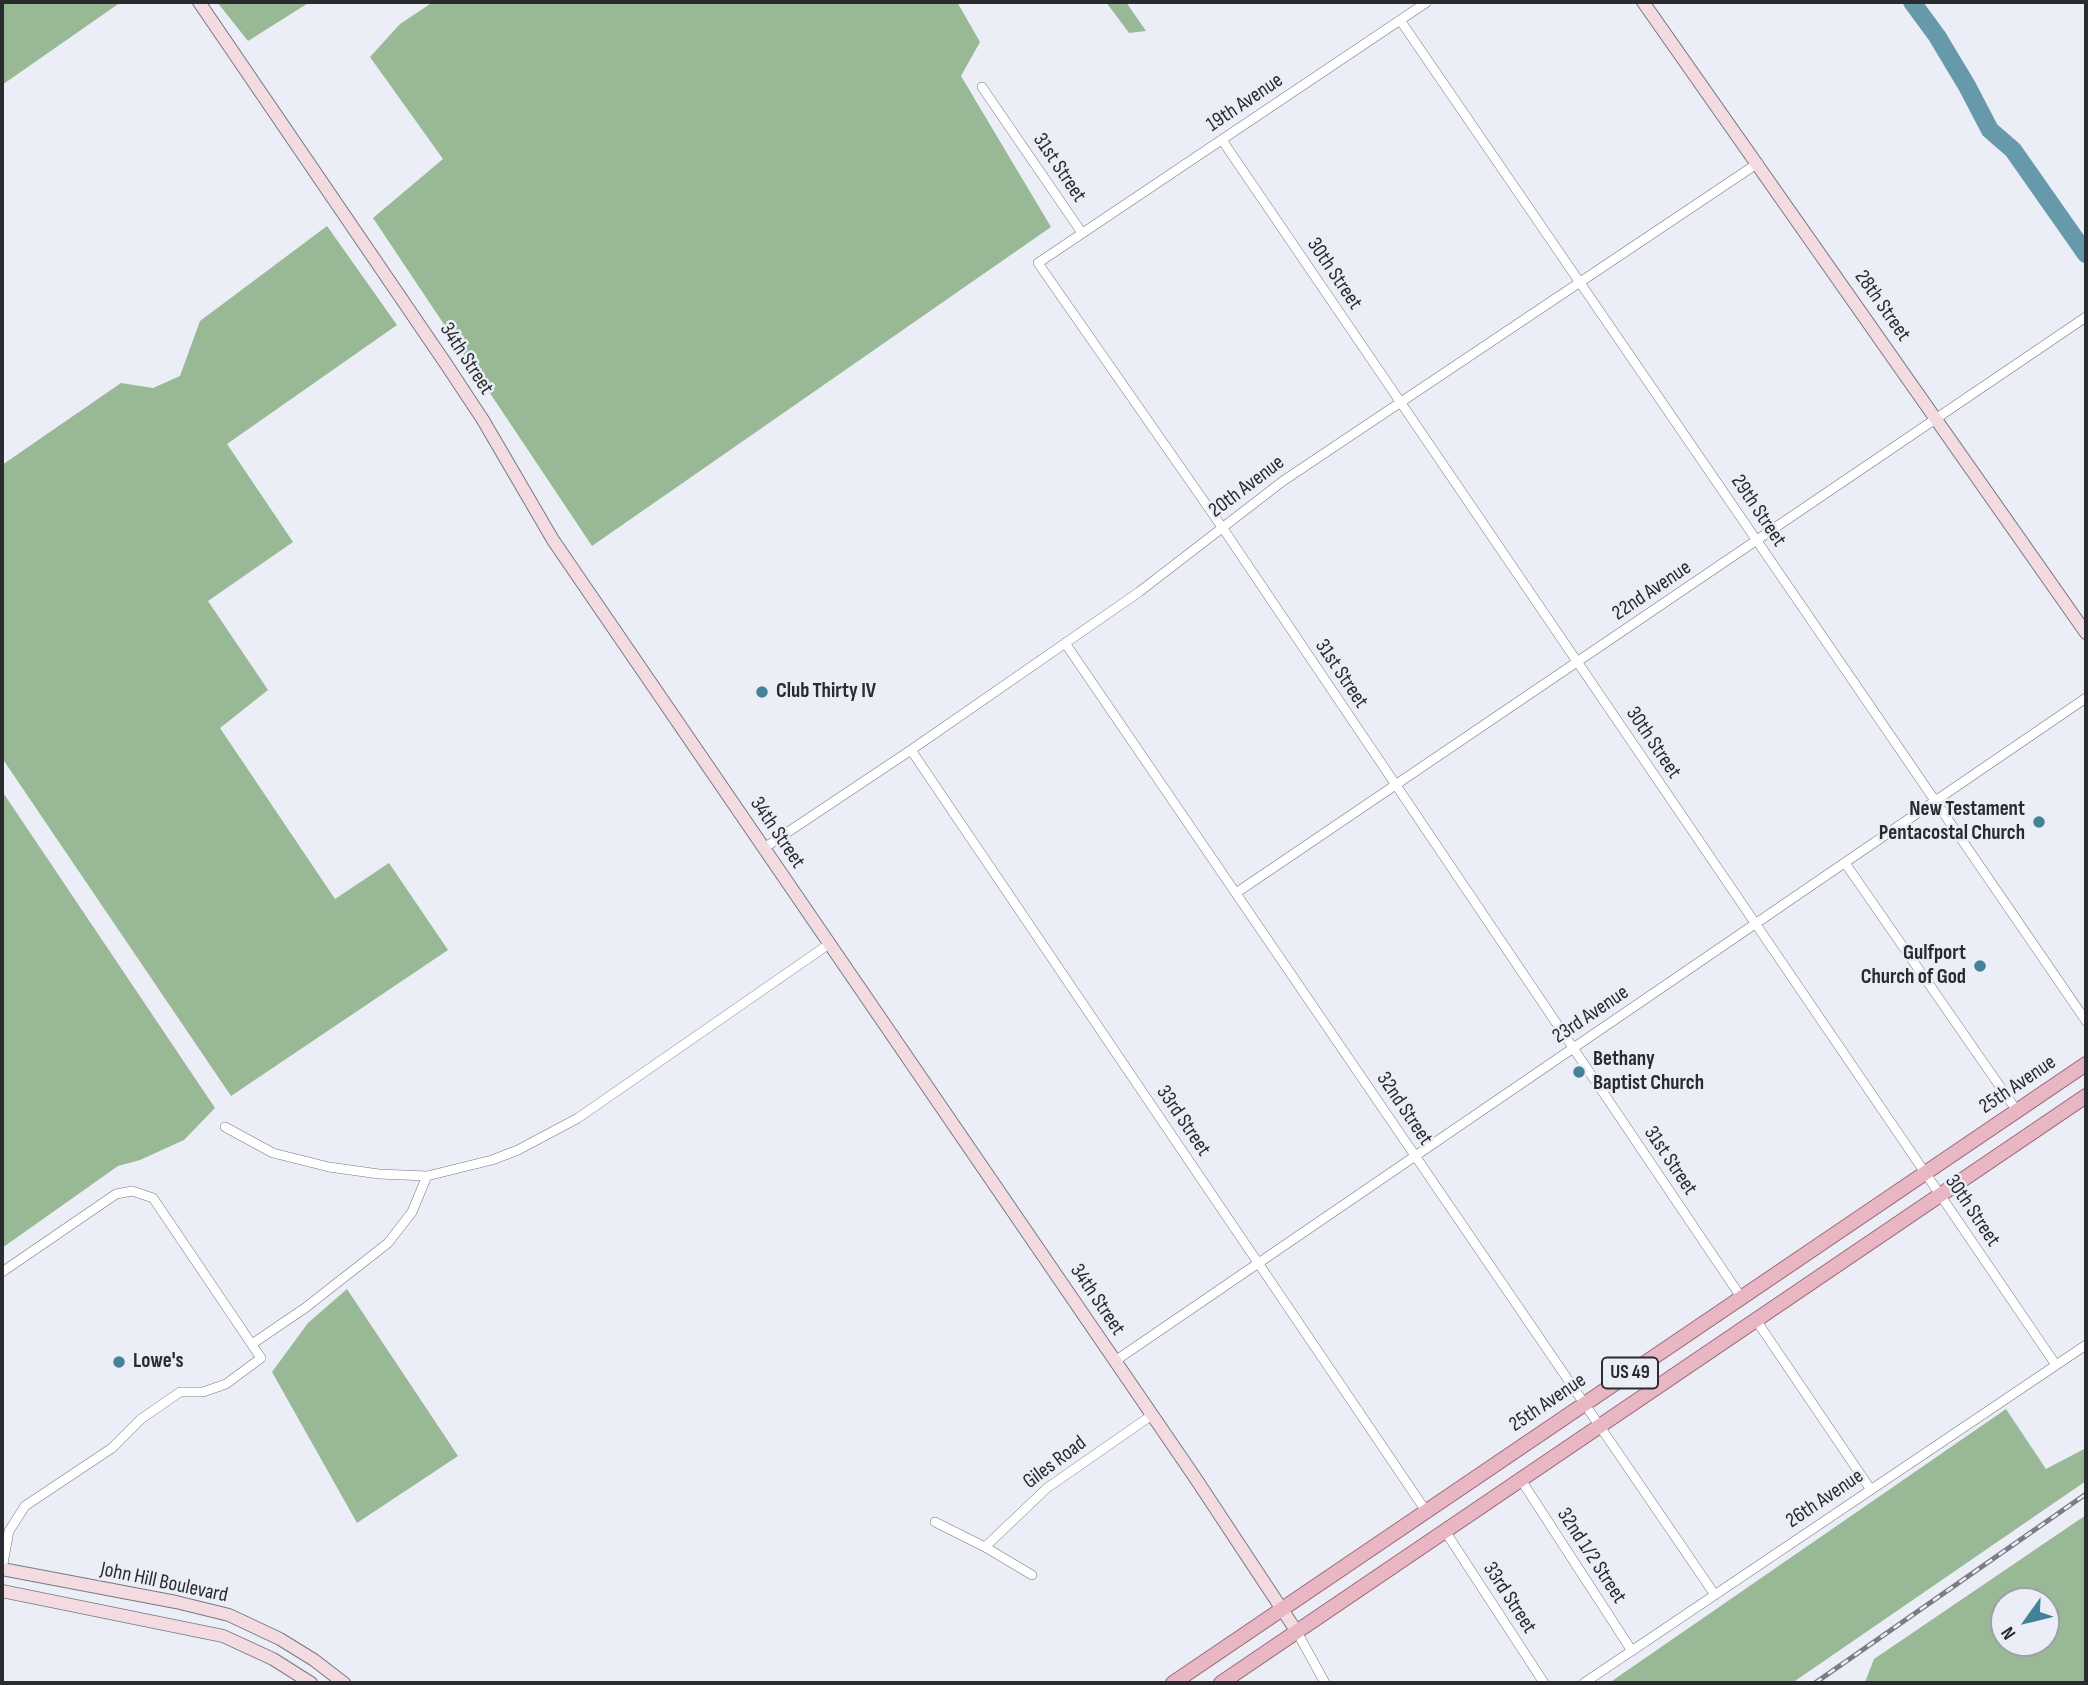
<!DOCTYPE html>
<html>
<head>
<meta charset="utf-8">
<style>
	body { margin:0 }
	#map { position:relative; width:2088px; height:1685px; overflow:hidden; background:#ebeef7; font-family:"Sofia Sans Condensed",sans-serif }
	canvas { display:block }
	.frame { position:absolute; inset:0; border:4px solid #292b2e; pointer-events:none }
	.north { position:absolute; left:1990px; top:1587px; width:70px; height:70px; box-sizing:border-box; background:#ebeef7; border:2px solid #9da0a7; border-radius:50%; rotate:236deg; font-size:19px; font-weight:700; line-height:28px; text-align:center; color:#292b2e }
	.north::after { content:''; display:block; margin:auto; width:24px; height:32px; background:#448297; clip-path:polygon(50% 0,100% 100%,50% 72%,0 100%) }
</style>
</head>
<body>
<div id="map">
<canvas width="2088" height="1685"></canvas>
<div class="frame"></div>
<div class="north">N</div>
</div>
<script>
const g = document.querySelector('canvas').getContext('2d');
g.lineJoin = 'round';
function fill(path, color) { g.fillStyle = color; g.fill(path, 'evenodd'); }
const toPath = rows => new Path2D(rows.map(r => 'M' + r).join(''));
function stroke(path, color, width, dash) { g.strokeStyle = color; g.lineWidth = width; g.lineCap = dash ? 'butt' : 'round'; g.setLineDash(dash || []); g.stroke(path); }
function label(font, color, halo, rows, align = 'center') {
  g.font = font + ' "Sofia Sans Condensed",sans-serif'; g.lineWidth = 5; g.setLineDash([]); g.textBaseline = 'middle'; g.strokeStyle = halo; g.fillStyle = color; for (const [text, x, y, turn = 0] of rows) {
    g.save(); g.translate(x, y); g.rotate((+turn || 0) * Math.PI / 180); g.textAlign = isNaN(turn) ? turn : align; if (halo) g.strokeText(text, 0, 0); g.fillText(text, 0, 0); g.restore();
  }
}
fill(toPath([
	[2,2,121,2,2,85],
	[217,2,310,2,248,41],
	[433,2,957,2,980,42,961,76,1051,227,592,546,373,218,443,159,370,57,400,24],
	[1106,2,1126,2,1146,31,1129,33],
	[327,226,397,325,227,444,293,542,208,601,268,690,220,728,335,899,389,863,448,950,231,1096,2,758,2,465,121,383,153,388,180,376,200,321],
	[2,791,215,1108,184,1140,140,1160,118,1166,2,1248],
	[347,1289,458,1456,357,1523,272,1372,308,1323],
	[2006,1409,2046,1469,2086,1448,2086,1481,1792,1683,1609,1683],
	[2086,1515,2086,1683,1865,1682,1874,1659],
	[2004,1601,2046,1601,2046,1643,2004,1643]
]), '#99b996');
stroke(toPath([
	[1912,2,1937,36,1967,86,1990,130,2013,150,2086,254]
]), '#669aab', 18);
const street = toPath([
	[1427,2,1038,263,1222,527,1741,1297],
	[1400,20,2086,1021],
	[982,87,1082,233],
	[1222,140,2056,1365],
	[1065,643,1715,1595],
	[911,750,1426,1511],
	[764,848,911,750,1139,592,1283,481,1758,163],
	[1845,863,2017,1111],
	[1236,893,2086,317],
	[225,1127,273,1153,329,1167,379,1174,427,1176,492,1160,518,1150,578,1118,829,944],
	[2,1272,116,1194,132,1191,153,1198,261,1358,226,1384,203,1392,180,1392,141,1419,112,1448,25,1506,9,1531,2,1569],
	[1756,1320,1871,1490],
	[252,1344,305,1308,388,1243,412,1212,427,1176],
	[1115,1361,2086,698],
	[1521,1480,1632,1651],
	[935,1522,985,1547,1032,1575],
	[1445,1531,1544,1683],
	[985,1547,1047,1488,1152,1415],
	[1297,1632,1325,1683],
	[1584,1683,2086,1345]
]);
const secondary = toPath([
	[199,2,446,364,483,420,553,540,1196,1479,1297,1632],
	[1643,2,2086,633],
	[2,1569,176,1602,229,1615,280,1639,314,1660,344,1683],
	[2,1591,223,1636,273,1659,311,1683]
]);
const primary = toPath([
	[1173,1683,2086,1064],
	[1221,1683,2086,1096]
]);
stroke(street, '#767980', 10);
stroke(secondary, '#767980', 14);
stroke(primary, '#9d6776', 16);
stroke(street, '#fff', 9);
stroke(secondary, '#f4dbe1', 12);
stroke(primary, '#e9b7c4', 14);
const rail = toPath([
	[1815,1683,2086,1494]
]);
stroke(rail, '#7b7d83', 5);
stroke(rail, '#ebeef7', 2.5, [8]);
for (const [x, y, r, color] of [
	[762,692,7,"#448297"],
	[2039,822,7,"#448297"],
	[1980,966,7,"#448297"],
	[1579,1072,7,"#448297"],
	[119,1362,7,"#448297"]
]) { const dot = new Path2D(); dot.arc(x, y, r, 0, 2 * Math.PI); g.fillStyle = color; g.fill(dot); stroke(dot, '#ebeef7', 2.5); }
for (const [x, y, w] of [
	[1630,1373,56]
]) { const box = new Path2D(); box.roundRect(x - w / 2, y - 15.5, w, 31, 5); g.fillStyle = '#ebeef7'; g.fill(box); stroke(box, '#292b2e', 2); }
label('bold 19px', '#292b2e', null, [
	["US 49",1630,1373]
]);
label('21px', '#292b2e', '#ebeef7', [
	["19th Avenue",1245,103,-34],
	["31st Street",1059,168,56],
	["30th Street",1334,274,56],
	["28th Street",1882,306,55],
	["34th Street",466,359,57],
	["20th Avenue",1247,487,-37],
	["29th Street",1758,511,56],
	["22nd Avenue",1652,591,-34],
	["31st Street",1341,674,56],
	["30th Street",1653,743,56],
	["34th Street",777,833,56],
	["23rd Avenue",1591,1015,-34],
	["25th Avenue",2018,1085,-34],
	["32nd Street",1404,1109,56],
	["33rd Street",1183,1121,56],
	["31st Street",1670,1161,56],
	["30th Street",1972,1211,56],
	["34th Street",1097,1300,56],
	["25th Avenue",1548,1403,-34],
	["Giles Road",1055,1463,-37],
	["26th Avenue",1825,1499,-34],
	["32nd 1/2 Street",1591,1556,57],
	["John Hill Boulevard",164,1583,12],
	["33rd Street",1509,1598,57]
]);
label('bold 21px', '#292b2e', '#ebeef7', [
	["Club Thirty IV",776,692],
	["New Testament",2025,810,"right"],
	["Pentacostal Church",2025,834,"right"],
	["Gulfport",1966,954,"right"],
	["Church of God",1966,978,"right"],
	["Bethany",1593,1060],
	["Baptist Church",1593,1084],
	["Lowe's",133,1362]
], 'left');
</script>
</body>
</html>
